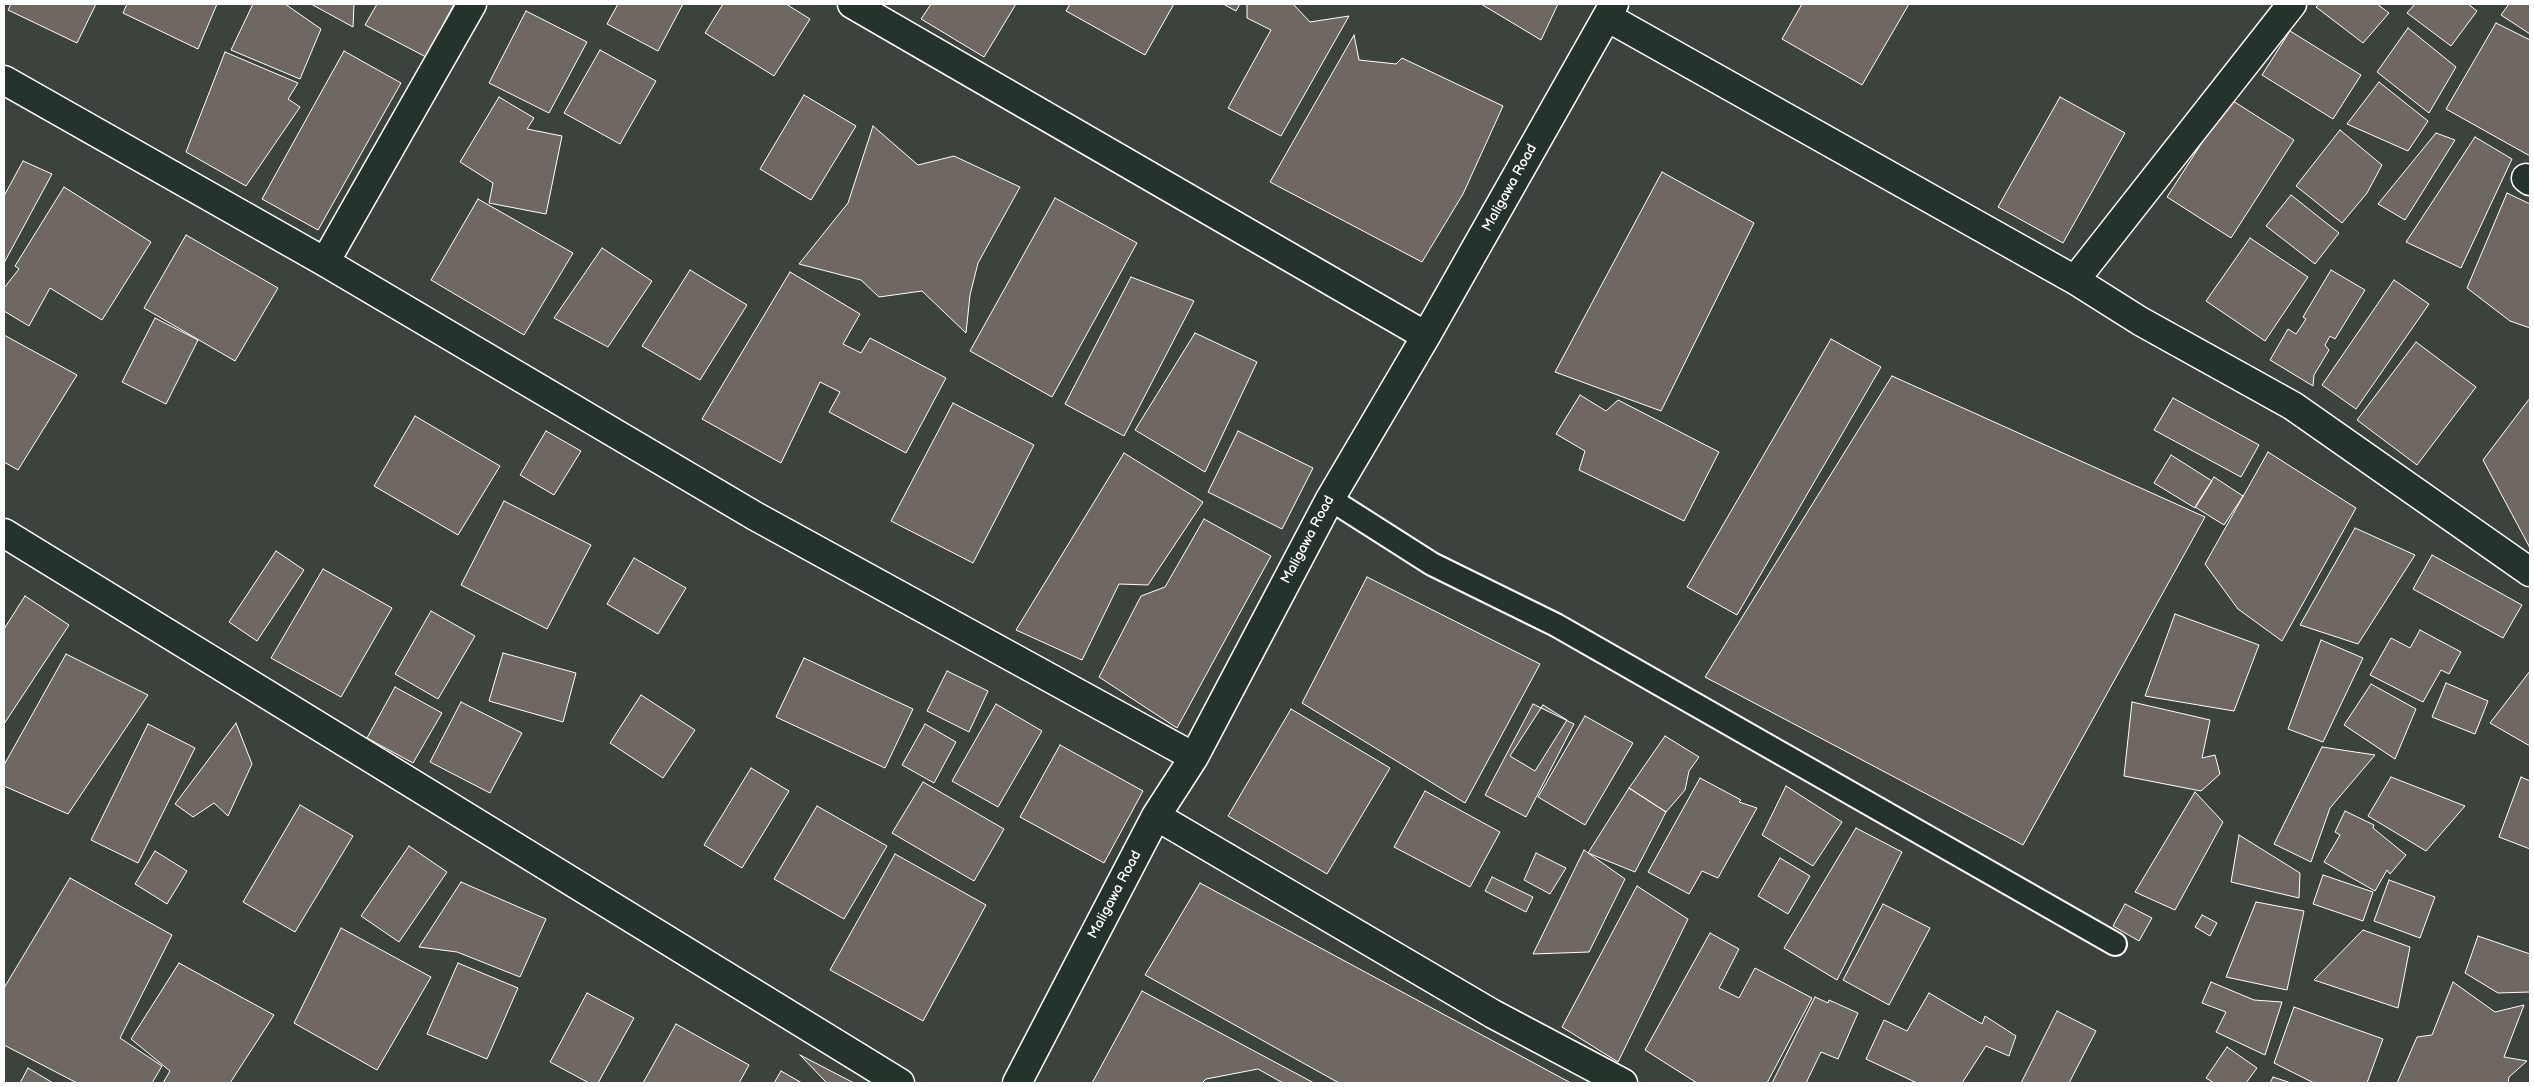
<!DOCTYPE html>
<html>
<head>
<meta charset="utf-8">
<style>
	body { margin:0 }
	#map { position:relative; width:2534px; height:1087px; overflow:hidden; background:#3c433d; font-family:"Balsamiq Sans",sans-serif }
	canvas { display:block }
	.frame { position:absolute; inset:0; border:5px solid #fff; pointer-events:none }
</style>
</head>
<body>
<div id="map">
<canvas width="2534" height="1087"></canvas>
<div class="frame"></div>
</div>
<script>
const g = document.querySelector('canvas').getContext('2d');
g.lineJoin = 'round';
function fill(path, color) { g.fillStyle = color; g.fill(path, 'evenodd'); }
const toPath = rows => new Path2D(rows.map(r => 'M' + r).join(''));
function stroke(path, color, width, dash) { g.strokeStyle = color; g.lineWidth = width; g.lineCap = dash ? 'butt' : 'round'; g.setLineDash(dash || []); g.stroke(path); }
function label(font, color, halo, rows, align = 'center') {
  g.font = font + ' "Balsamiq Sans",sans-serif'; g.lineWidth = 5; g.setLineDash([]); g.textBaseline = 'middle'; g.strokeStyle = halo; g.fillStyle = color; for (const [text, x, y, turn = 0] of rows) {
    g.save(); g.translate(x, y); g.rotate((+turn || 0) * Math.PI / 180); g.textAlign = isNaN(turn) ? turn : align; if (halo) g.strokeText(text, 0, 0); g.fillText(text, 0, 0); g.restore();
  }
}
const building = toPath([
	[11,4,96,4,77,43,8,10,11,4],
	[127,4,217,4,198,49,123,13,127,4],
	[253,4,285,4,321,29,300,79,231,50,253,4],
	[311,4,354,4,353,27,311,4],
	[377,4,454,4,426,57,365,25,377,4],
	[618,4,683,4,658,51,607,24,618,4],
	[723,4,786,4,810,19,774,76,705,33,723,4],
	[931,4,1016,4,984,57,921,19,931,4],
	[1070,4,1174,4,1145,55,1066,11,1070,4],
	[1223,4,1240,4,1236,11,1223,4],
	[1247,4,1293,4,1310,22,1349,16,1281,136,1228,108,1271,30,1247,18,1247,4],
	[1481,4,1558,4,1541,40,1481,4],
	[1802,4,1909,4,1862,85,1782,39,1802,4],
	[2319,4,2377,4,2389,13,2363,43,2316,7,2319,4],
	[2415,4,2468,4,2477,11,2451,46,2407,13,2415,4],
	[2509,4,2530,4,2530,34,2501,15,2509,4],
	[526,11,587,42,549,113,489,83,526,11],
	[2496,23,2530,40,2530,156,2446,109,2496,23],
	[2408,28,2456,67,2429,113,2377,72,2408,28],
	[2290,31,2361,75,2333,119,2262,75,2290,31],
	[1354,35,1359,60,1396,64,1402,58,1503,106,1463,194,1422,262,1270,182,1354,35],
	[600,50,656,81,620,144,564,113,600,50],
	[344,51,401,83,318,230,262,199,344,51],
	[225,52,298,83,288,99,300,107,246,186,186,152,225,52],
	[2379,82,2428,121,2408,151,2347,124,2379,82],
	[804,95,856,126,811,200,760,169,804,95],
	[499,97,534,118,527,129,562,136,546,214,489,203,493,183,460,162,499,97],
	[2060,97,2125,133,2063,243,1998,207,2060,97],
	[2230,99,2294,140,2231,238,2167,197,2230,99],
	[873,126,918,165,954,156,1020,187,978,263,970,295,966,333,922,291,879,297,861,280,799,264,848,203,873,126],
	[2340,130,2382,165,2367,193,2342,223,2296,186,2340,130],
	[2436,133,2455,140,2405,220,2378,204,2436,133],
	[2475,137,2512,159,2461,268,2406,242,2475,137],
	[23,161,52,174,4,263,4,196,23,161],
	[1662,172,1754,223,1661,411,1555,372,1662,172],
	[64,187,151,242,102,320,50,288,29,326,4,311,4,288,19,269,15,266,64,187],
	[2507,193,2530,204,2530,328,2510,321,2467,288,2507,193],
	[2291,195,2339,233,2315,264,2266,226,2291,195],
	[1055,198,1137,243,1052,397,970,351,1055,198],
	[478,199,573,253,524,335,431,280,478,199],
	[186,235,278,288,235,361,144,308,186,235],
	[2250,238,2308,277,2265,341,2206,301,2250,238],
	[602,248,652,281,608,347,554,318,602,248],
	[690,270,747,305,700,380,642,346,690,270],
	[2331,270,2365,290,2335,339,2330,336,2325,345,2329,350,2314,375,2313,386,2270,360,2288,329,2296,334,2306,319,2303,317,2331,270],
	[790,272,860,314,843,344,861,353,870,338,946,378,906,453,829,412,840,392,820,382,781,463,702,419,790,272],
	[1131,277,1194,301,1124,436,1065,404,1131,277],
	[2394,280,2429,304,2356,409,2322,385,2394,280],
	[155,318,198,340,166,404,122,382,155,318],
	[1195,333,1257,362,1205,472,1135,430,1195,333],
	[4,335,77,375,18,470,4,462,4,335],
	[1831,339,1881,367,1737,615,1687,587,1831,339],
	[2416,342,2476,387,2417,465,2357,420,2416,342],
	[1892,376,2205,517,2023,845,1705,677,1892,376],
	[1580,395,1606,411,1618,400,1719,452,1684,521,1579,470,1585,451,1556,434,1580,395],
	[2173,398,2259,445,2241,477,2154,430,2173,398],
	[2530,398,2530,548,2483,460,2530,398],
	[953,403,1034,445,973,563,891,521,953,403],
	[415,416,500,466,458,535,374,486,415,416],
	[546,431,581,451,554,495,520,475,546,431],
	[1238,431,1313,468,1282,529,1208,492,1238,431],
	[2268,452,2356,508,2282,641,2238,609,2205,564,2268,452],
	[1124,453,1203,502,1148,585,1119,584,1082,660,1016,630,1124,453],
	[2171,455,2212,481,2195,508,2154,483,2171,455],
	[2214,477,2243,496,2224,525,2195,507,2214,477],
	[504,501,591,545,547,629,461,585,504,501],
	[1204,519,1271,556,1177,728,1099,677,1141,596,1165,587,1204,519],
	[2355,528,2415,555,2358,644,2300,625,2355,528],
	[276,551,304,570,257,641,229,622,276,551],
	[2432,555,2522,605,2503,638,2413,589,2432,555],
	[634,558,686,588,658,634,607,604,634,558],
	[323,569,392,608,341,697,271,658,323,569],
	[1367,577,1540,664,1465,803,1302,703,1367,577],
	[25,596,69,625,4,724,4,629,25,596],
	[431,611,475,636,438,699,395,674,431,611],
	[2175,614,2259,645,2234,711,2145,696,2175,614],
	[2420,630,2461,652,2449,674,2441,670,2423,702,2370,675,2391,638,2410,648,2420,630],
	[2321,640,2363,658,2323,742,2288,729,2321,640],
	[503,653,576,673,563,722,489,701,503,653],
	[66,654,148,695,68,814,4,786,4,765,66,654],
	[804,658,913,709,885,768,776,717,804,658],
	[947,671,988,691,969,732,927,711,947,671],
	[2530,671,2530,746,2490,723,2530,671],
	[2446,683,2488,701,2475,734,2432,717,2446,683],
	[2371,684,2416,709,2395,759,2344,725,2371,684],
	[395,687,442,713,413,763,367,738,395,687],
	[641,695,695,730,663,778,610,743,641,695],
	[461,702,522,733,490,793,430,762,461,702],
	[2132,702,2210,720,2202,758,2215,755,2220,774,2201,791,2124,776,2132,702],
	[996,704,1042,731,998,807,952,781,996,704],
	[1533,704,1574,724,1526,817,1485,795,1533,704],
	[1543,705,1567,720,1535,771,1510,756,1543,705],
	[1291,709,1390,768,1327,874,1228,816,1291,709],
	[1585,716,1633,743,1585,825,1538,797,1585,716],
	[236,723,252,764,228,816,214,803,193,817,175,804,236,723],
	[148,724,195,748,138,863,91,840,148,724],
	[925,724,956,742,934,783,902,765,925,724],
	[1665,736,1699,757,1689,771,1685,790,1666,812,1629,788,1665,736],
	[1060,745,1143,791,1104,863,1020,817,1060,745],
	[2322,747,2375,755,2330,808,2311,862,2274,844,2322,747],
	[751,768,789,791,742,868,704,845,751,768],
	[2391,777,2465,806,2426,851,2368,816,2391,777],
	[2521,777,2530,781,2530,849,2499,837,2521,777],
	[1700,778,1741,800,1739,802,1757,808,1718,878,1702,871,1689,894,1648,872,1700,778],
	[923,782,1004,829,974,881,892,833,923,782],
	[1786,786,1842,822,1813,866,1762,835,1786,786],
	[1629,788,1666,812,1635,872,1588,853,1629,788],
	[1425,791,1500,832,1470,887,1394,847,1425,791],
	[2195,792,2223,822,2175,910,2135,892,2195,792],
	[300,805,353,836,295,932,243,902,300,805],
	[817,806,887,846,844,919,774,879,817,806],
	[2345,811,2374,825,2373,828,2406,855,2390,874,2387,870,2375,891,2324,862,2340,835,2335,832,2345,811],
	[1856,828,1902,852,1837,980,1784,948,1856,828],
	[2239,835,2300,873,2299,898,2231,882,2239,835],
	[409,846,447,872,399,942,361,916,409,846],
	[1584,850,1625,879,1589,952,1533,954,1584,850],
	[155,851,187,871,167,904,135,884,155,851],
	[1536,853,1566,868,1550,894,1524,880,1536,853],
	[895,854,986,905,923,1021,830,970,895,854],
	[1780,858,1810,876,1788,914,1758,896,1780,858],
	[2323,875,2373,892,2363,921,2313,904,2323,875],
	[1492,877,1533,897,1526,912,1485,891,1492,877],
	[70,878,172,935,120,1038,162,1066,152,1083,77,1083,4,1045,4,988,70,878],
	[2389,880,2435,897,2420,938,2374,921,2389,880],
	[461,882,546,919,520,977,457,952,419,947,461,882],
	[1200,883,1571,1083,1339,1083,1145,975,1200,883],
	[1637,886,1688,919,1618,1062,1562,1027,1637,886],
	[2256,902,2304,911,2287,990,2226,977,2256,902],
	[1883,904,1930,928,1889,1005,1843,980,1883,904],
	[2125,904,2152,918,2139,941,2113,926,2125,904],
	[2202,915,2217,923,2210,936,2195,927,2202,915],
	[341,928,431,977,377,1070,294,1023,341,928],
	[2363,930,2410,947,2398,1008,2314,980,2363,930],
	[1710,933,1739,949,1719,988,1739,998,1755,968,1812,998,1767,1083,1697,1083,1645,1050,1710,933],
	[2478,936,2530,954,2530,992,2498,993,2465,973,2478,936],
	[179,963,274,1015,230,1083,163,1083,170,1071,131,1039,179,963],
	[458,963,518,988,487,1059,427,1034,458,963],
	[2211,982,2254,1000,2282,1002,2265,1055,2216,1032,2226,1012,2202,1003,2211,982],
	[2453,982,2495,1012,2524,1005,2504,1057,2527,1061,2509,1077,2508,1083,2397,1083,2417,1037,2432,1035,2453,982],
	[1142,991,1314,1083,1283,1083,1258,1069,1206,1079,1202,1083,1092,1083,1142,991],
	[587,993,634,1018,598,1083,589,1083,550,1062,587,993],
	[1929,993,1982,1024,1985,1016,2016,1036,2009,1056,1986,1046,1962,1083,1917,1083,1866,1059,1884,1020,1907,1031,1929,993],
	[1815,997,1828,1003,1829,1000,1858,1013,1838,1059,1821,1052,1806,1083,1772,1083,1815,997],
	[2294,1007,2383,1039,2367,1083,2314,1083,2274,1063,2294,1007],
	[2057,1011,2096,1031,2069,1083,2021,1083,2057,1011],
	[676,1024,749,1065,739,1083,643,1083,676,1024],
	[2227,1047,2257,1068,2246,1083,2214,1083,2206,1078,2227,1047],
	[800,1055,854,1083,825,1083,826,1082,800,1055],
	[28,1068,53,1083,20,1083,28,1068],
	[781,1071,802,1083,774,1083,781,1071],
	[2273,1077,2291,1083,2270,1083,2273,1077]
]);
fill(building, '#6f6762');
stroke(building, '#fff', 1);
const service = toPath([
	[1330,499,1432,564,1556,625,2115,944]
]);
const minor = toPath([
	[852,4,1426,336],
	[1607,17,2075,280,2140,321,2293,406,2530,572],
	[4,80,325,262,755,516,1194,757],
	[2526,178,2530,181],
	[325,262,472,4],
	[2075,280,2292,4],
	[4,533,900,1083],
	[1156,816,1493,1014,1623,1083],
	[1017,1083,1156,816,1194,757,1330,499,1426,336,1614,4]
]);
stroke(service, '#fff', 26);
stroke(minor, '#fff', 31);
stroke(service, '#26332d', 22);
stroke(minor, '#26332d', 28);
label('14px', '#fff', '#26332d', [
	["Maligawa Road",1510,188,-61],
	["Maligawa Road",1308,540,-62],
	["Maligawa Road",1115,895,-62]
]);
</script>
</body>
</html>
